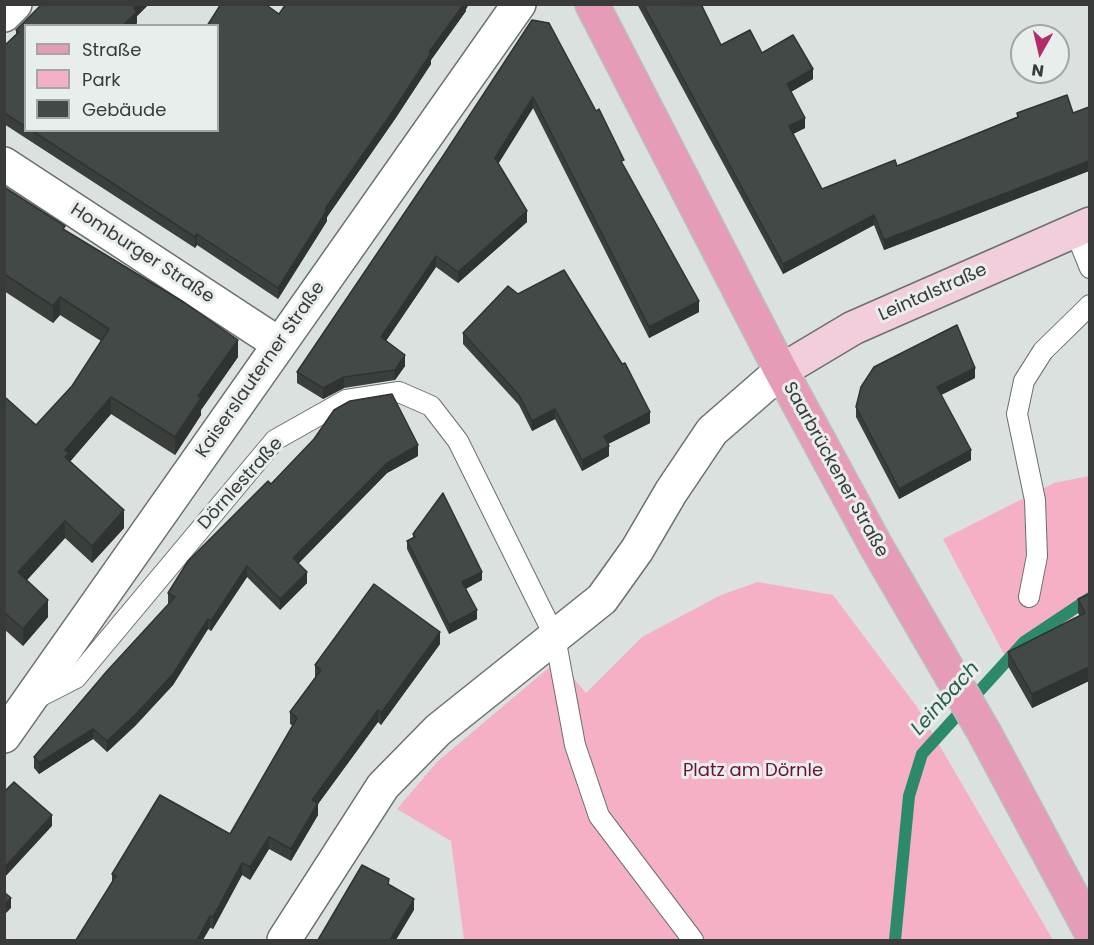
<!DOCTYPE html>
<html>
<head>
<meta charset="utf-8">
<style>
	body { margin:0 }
	#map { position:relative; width:1094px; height:945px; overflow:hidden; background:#dbe1de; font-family:Poppins,sans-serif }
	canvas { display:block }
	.frame { position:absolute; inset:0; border:6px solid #393b3a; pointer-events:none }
	.legend { position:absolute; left:24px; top:24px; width:195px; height:108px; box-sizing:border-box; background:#e8eeeb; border:2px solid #a2a6a4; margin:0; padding:8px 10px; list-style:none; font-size:18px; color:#393b3a }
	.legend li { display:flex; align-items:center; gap:12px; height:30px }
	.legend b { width:30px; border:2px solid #a2a6a4 }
	.north { position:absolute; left:1010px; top:24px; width:60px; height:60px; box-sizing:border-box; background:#e8eeeb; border:2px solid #a2a6a4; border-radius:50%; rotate:188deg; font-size:16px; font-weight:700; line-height:24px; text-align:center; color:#393b3a }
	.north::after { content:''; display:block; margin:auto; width:21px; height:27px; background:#b52b69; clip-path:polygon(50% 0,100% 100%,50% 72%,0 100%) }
</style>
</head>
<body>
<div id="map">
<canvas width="1094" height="945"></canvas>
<div class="frame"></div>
<ul class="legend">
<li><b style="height:8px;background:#e69cb9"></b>Straße</li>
<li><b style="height:16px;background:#f5b0c6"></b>Park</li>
<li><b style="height:16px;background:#434946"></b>Gebäude</li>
</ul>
<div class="north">N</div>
</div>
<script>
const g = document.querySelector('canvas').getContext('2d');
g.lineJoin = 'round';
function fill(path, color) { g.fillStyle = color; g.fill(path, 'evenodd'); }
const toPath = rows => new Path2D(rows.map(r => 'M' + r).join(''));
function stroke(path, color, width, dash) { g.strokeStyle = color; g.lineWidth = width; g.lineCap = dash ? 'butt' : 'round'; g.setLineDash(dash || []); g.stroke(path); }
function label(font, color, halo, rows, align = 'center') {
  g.font = font + ' Poppins,sans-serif'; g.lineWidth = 6; g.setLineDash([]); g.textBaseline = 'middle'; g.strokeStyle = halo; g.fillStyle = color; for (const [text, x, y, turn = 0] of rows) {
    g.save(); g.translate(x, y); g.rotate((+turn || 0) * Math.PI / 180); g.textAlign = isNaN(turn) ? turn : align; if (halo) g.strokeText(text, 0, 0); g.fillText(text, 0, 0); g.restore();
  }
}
fill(toPath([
	[1089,476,1089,596,1080,602,1071,625,1005,656,943,539,1054,483],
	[758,582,833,595,917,707,1053,940,464,940,451,841,397,809,437,762,558,660,586,693,642,637,721,595]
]), '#f5b0c6');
stroke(toPath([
	[895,940,909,796,922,754,1024,642,1090,598]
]), '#2c8a6a', 12);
const service = toPath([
	[1075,231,1090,268],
	[1029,597,1037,556,1035,500,1017,414,1024,381,1043,351,1090,305],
	[35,699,76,678,275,440,346,400,399,392,431,406,458,441,555,637,575,745,599,816,693,940]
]);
const minor = toPath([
	[4,15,15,4],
	[4,164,279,344],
	[4,736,519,4],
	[284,940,383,786,438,730,602,599,637,550,671,492,712,431,781,371]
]);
const secondary = toPath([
	[781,371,853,328,1090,224]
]);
const primary = toPath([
	[592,4,781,371,876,546,984,732,1090,930]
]);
stroke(service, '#6a706d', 22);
stroke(minor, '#6a706d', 36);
stroke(secondary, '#6a706d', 36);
stroke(primary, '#bcbcbc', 36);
stroke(service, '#fff', 20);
stroke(minor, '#fff', 33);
stroke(secondary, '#f2cedc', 33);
stroke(primary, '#e69cb9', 33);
fill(toPath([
	[42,4,149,4,137,16,137,23,134,26,26,26,26,130,218,130,218,26,207,26,221,4,265,4,279,14,286,4,469,4,466,9,466,11,431,60,431,64,395,119,327,217,327,221,278,299,197,245,195,248,4,124,4,46,16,34,16,30],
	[637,4,687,4,721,45,762,53,813,79,791,92,805,128,793,134,822,189,897,166,1017,117,1017,113,1073,113,1089,107,1089,171,884,250,874,225,783,274],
	[532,20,624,167,699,312,649,338,533,108,498,164,527,222,458,283,436,267,386,341,405,366,395,380,344,388,323,399,297,383,297,372,443,156],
	[4,187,65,230,238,357,201,410,201,415,175,455,111,414,70,461,124,528,92,563,65,538,27,580,48,617,23,646,4,629,4,400,36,425,72,386,101,341,60,315,53,323,4,291],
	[463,333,650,423,608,444,609,456,582,471,555,419,532,431,519,405,463,344],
	[975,378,941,395,971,460,899,499,856,417,856,407],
	[418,456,387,473,298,564,307,583,280,610,247,577,211,631,208,629,173,685,135,726,107,752,93,739,39,774,34,768,34,757,169,604,168,603,168,593,271,484],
	[413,534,482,580,466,589,477,619,449,634,407,549,407,541,413,537],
	[1089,594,1089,681,1032,708,1008,666,1008,652,1080,616,1078,613,1078,599],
	[440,644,381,725,378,722,318,804,318,815,291,861,269,849,250,880,242,875,213,929,112,883,112,874,230,834,293,726,290,724,290,712,315,678,315,665]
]), '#3a3f3c');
fill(toPath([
	[138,4,149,4,137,16,137,23,134,26,122,26,134,8],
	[464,4,469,4,466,9,466,11,431,60,431,64,395,119,327,217,327,221,278,299,278,288,325,209,429,52],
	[813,69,813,79,787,94,787,84],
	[533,97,533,108,495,169,495,158],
	[805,118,805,128,789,136,789,126],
	[1089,161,1089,171,884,250,884,240],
	[527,211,527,222,458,283,458,272],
	[874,215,874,225,783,274,783,264],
	[197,234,197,245,195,248,195,237],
	[436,256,436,267,381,348,381,337],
	[60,297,60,315,53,323,53,306],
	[699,301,699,312,649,338,649,327],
	[238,340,238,357,201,410,201,415,175,455,175,437,198,396],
	[405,355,405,366,395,380,395,370],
	[975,368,975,378,937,397,937,387],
	[344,377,344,388,323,399,323,388],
	[111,397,111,414,69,463,65,474,65,450],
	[555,409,555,419,532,431,532,421],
	[650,412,650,423,604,446,604,436],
	[418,445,418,456,387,473,293,569,293,558,387,463],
	[609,446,609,456,582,471,582,460],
	[971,450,971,460,899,499,899,489],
	[124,510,124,528,92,563,92,546],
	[65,521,65,538,18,590,18,572],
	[247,566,247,577,211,631,211,621],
	[307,572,307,583,280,610,280,599],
	[482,572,482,580,462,590,462,582],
	[48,600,48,617,23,646,23,629],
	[477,610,477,619,449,634,449,625],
	[208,619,208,629,173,685,135,726,107,752,107,741],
	[440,632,440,644,381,725,381,713],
	[1089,667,1089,681,1032,708,1032,694],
	[378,710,378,722,318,804,318,815,291,861,291,849,312,800],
	[93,729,93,739,39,774,39,763],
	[52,815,52,826,4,878,4,868],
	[269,837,269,849,250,880,250,867],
	[242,863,242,875,213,929,213,917],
	[11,898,11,908,4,915,4,905],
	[414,899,414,910,396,940,390,940],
	[210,916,210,928,203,940,197,940]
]), '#2f3331');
const building = toPath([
	[42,4,138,4,134,8,137,12,122,26,26,26,26,127,4,113,4,46,19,32,16,30,42,4],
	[221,4,265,4,279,14,286,4,464,4,429,52,431,53,395,108,325,209,327,210,278,288,197,234,195,237,31,130,218,130,218,26,207,26,221,4],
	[643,4,687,4,688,6,690,4,701,4,721,45,750,30,762,53,793,35,813,69,787,84,805,118,789,126,822,189,895,160,897,166,1018,117,1017,113,1067,95,1073,113,1089,107,1089,161,884,240,874,215,783,264,643,4],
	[532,20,549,23,596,111,599,109,624,160,621,161,699,301,649,327,533,97,495,158,527,211,458,272,436,256,381,337,405,355,395,370,344,377,323,388,297,372,443,156,532,20],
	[4,187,65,226,63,229,185,303,238,340,198,396,201,398,175,437,111,397,65,450,69,453,65,457,124,510,92,546,65,521,18,572,48,600,23,629,4,612,4,400,6,398,36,425,72,386,109,329,60,297,53,306,4,274,4,187],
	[564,270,622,364,625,363,650,412,604,436,609,446,582,460,555,409,532,421,519,395,463,333,508,286,518,294,564,270],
	[957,325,975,368,937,387,971,450,899,489,856,407,861,387,874,367,957,325],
	[392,394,418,445,387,463,293,558,307,572,280,599,247,566,211,621,208,619,173,674,135,715,107,741,93,729,39,763,34,757,107,671,175,597,168,593,188,561,268,481,271,484,314,439,334,410,350,401,392,394],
	[443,493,482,572,462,582,477,610,449,625,407,541,415,537,413,534,443,493],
	[374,584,440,632,381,713,378,710,312,800,318,803,291,849,269,837,250,867,242,863,213,917,210,916,197,940,76,940,116,876,112,874,160,795,230,834,297,718,290,712,321,670,315,665,374,584],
	[1089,594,1089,667,1032,694,1008,652,1085,613,1078,599,1089,594],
	[14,782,52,815,4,868,4,792,14,782],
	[362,865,389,879,388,884,414,899,390,940,318,940,362,865],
	[4,892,11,898,4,905,4,892]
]);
fill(building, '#434946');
stroke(building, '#2f3331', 1.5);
label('18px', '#393b3a', '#e8eeeb', [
	["Homburger Straße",142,254,33],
	["Leintalstraße",933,293,-24],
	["Kaiserslauterner Straße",261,370,-55],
	["Saarbrückener Straße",835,470,61],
	["Dörnlestraße",241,484,-48]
]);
label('18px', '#6a103a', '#e8eeeb', [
	["Platz am Dörnle",753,771]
]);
label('italic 20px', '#2b5d49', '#e8eeeb', [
	["Leinbach",946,699,-48]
]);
</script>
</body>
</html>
